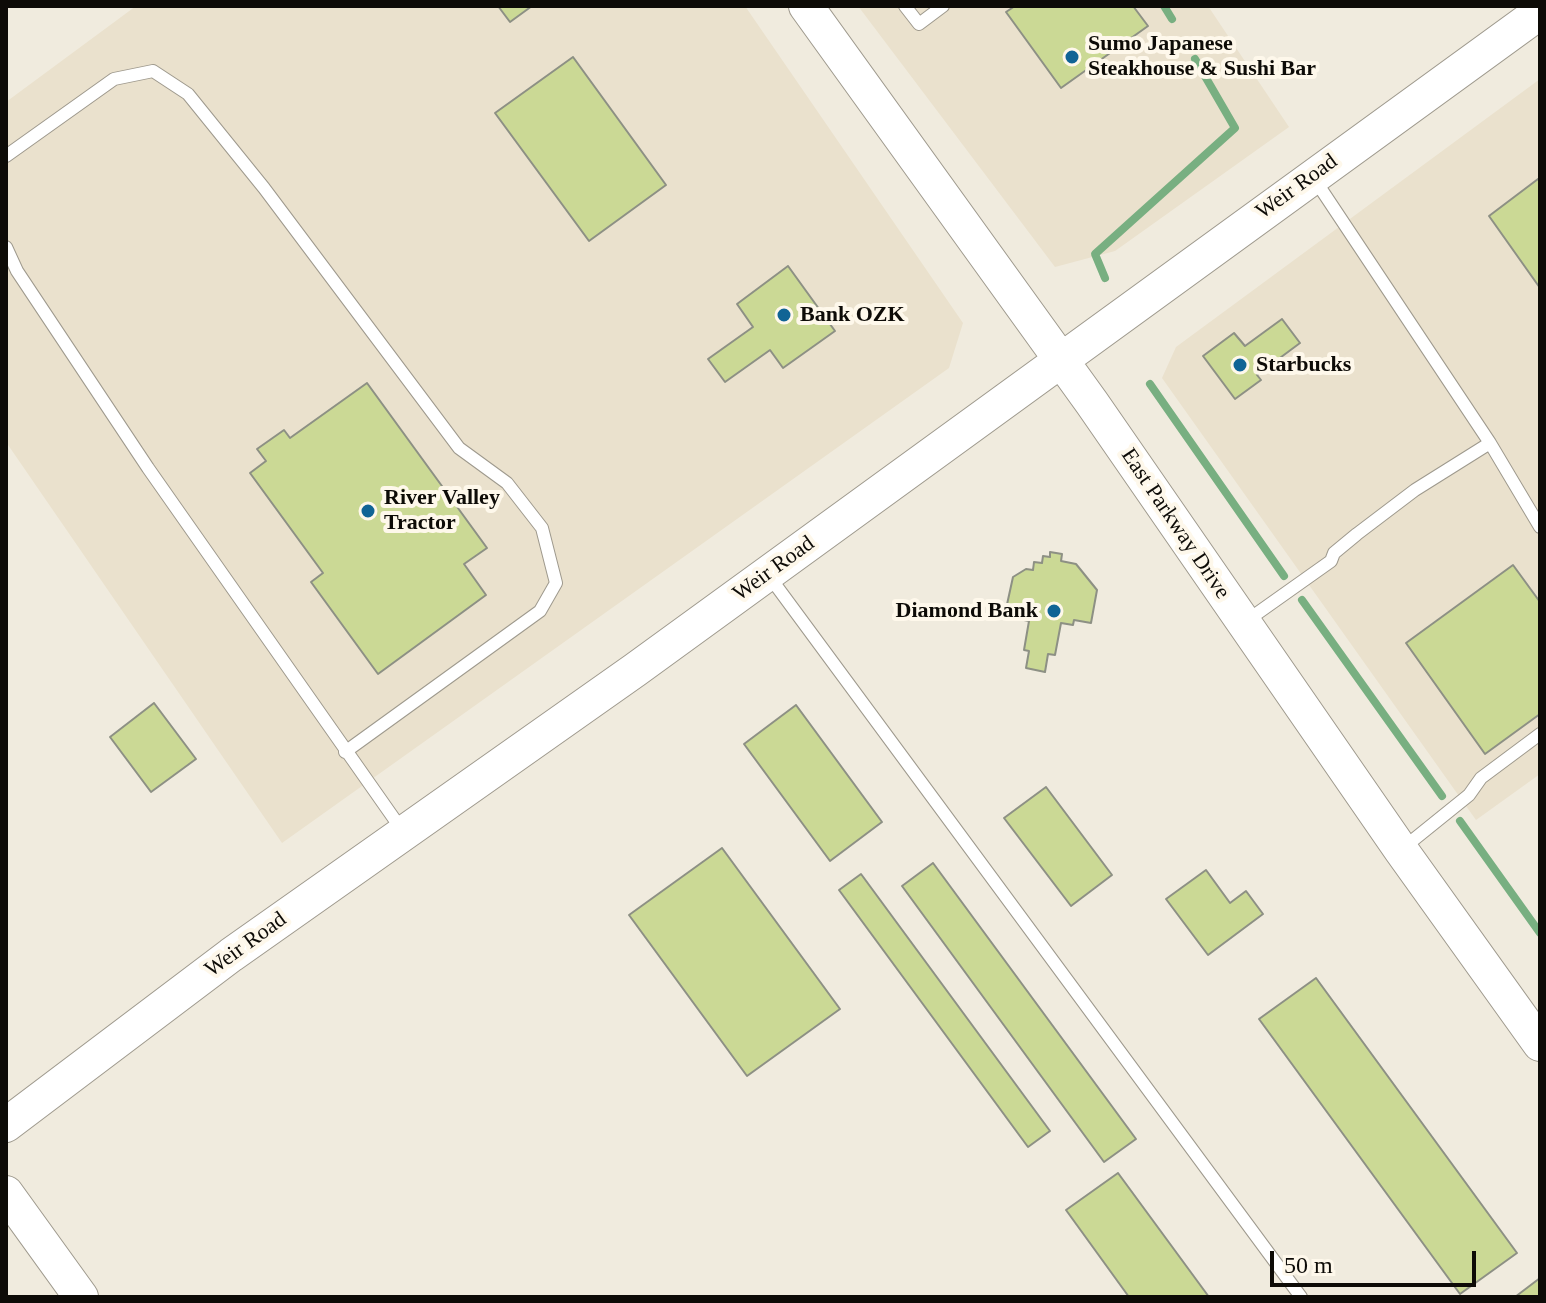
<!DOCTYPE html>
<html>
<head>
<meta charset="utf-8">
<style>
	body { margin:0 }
	#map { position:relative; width:1546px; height:1303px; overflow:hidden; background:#f0ebde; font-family:Georgia,serif }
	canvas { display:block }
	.frame { position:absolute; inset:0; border:8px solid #0d0b07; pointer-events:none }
	.scale { position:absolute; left:1270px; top:1251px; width:206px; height:36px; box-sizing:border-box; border:4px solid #0d0b07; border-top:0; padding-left:10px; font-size:24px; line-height:28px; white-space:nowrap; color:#0d0b07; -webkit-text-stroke:6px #fef8eb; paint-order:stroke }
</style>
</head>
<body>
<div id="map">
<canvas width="1546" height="1303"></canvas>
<div class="frame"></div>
<div class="scale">50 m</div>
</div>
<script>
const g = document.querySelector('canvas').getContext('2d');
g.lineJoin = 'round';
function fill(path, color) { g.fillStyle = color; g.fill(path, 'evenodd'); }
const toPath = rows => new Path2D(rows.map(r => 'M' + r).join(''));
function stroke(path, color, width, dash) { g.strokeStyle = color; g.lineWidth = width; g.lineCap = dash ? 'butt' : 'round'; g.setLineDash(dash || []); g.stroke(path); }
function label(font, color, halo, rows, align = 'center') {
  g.font = font + ' Georgia,serif'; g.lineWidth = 8; g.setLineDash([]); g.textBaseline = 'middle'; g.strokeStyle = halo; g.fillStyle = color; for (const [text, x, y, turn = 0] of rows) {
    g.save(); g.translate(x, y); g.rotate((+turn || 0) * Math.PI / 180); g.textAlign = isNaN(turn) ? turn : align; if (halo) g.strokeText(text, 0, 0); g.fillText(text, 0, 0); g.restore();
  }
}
fill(toPath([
	[136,6,745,6,963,323,949,368,282,843,6,442,6,102],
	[858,6,1208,6,1289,127,1115,251,1055,267],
	[1540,79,1540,774,1476,820,1162,378,1176,347]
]), '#eae1cd');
stroke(toPath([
	[1164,6,1172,19],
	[1105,278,1095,254,1235,128,1195,59],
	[1150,384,1284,576],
	[1302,600,1442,796],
	[1460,821,1540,933]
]), '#78af81', 8);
const building = toPath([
	[498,6,532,6,510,22,498,6],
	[1015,6,1133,6,1148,26,1061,88,1006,12,1015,6],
	[573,57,666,185,589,241,495,113,573,57],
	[1538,179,1540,182,1540,288,1489,216,1538,179],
	[788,266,835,331,783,368,770,350,725,382,708,359,753,327,737,304,788,266],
	[1282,319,1300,343,1257,375,1261,380,1235,399,1203,356,1234,333,1245,346,1282,319],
	[367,383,487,548,464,564,486,595,378,674,311,582,323,573,250,473,266,461,257,449,284,430,290,438,367,383],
	[1050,552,1062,554,1061,561,1076,564,1097,590,1091,623,1074,620,1073,625,1061,623,1055,655,1048,654,1045,672,1026,668,1029,651,1024,650,1029,621,1024,620,1025,613,1006,609,1013,577,1026,569,1033,570,1034,562,1042,563,1043,556,1050,557,1050,552],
	[1513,565,1540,602,1540,714,1485,754,1406,643,1513,565],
	[154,703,196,759,151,792,110,737,154,703],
	[796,705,882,822,830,861,744,744,796,705],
	[1046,787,1112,875,1071,906,1004,818,1046,787],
	[722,848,840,1009,747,1076,629,915,722,848],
	[933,863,1136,1139,1104,1162,902,886,933,863],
	[1206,870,1230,903,1246,891,1263,914,1208,955,1166,899,1206,870],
	[861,874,1050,1131,1028,1147,839,890,861,874],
	[1316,978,1517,1253,1460,1294,1259,1019,1316,978],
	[1118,1173,1209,1297,1129,1297,1066,1210,1118,1173],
	[1540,1278,1540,1297,1515,1297,1540,1278]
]);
fill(building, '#cbd995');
stroke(building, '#8d9084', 2);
const lane = toPath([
	[905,6,919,24,943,6],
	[6,156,114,79,153,71,188,94,264,188,459,448,507,483,542,528,556,583,540,611,345,752],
	[1315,180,1490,443,1540,527],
	[6,247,17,271,148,468,402,830],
	[769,576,1301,1297],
	[1245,622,1331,561,1334,553,1357,534,1415,490,1490,443],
	[1402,849,1469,795,1481,778,1540,734]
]);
const secondary = toPath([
	[806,6,1092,403,1401,850,1540,1044],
	[6,1125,231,955,635,670,1540,12],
	[6,1193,81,1297]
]);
stroke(lane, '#9e998d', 14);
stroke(secondary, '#9e998d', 36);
stroke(lane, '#fff', 12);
stroke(secondary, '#fff', 34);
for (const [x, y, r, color] of [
	[1072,57,8,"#106495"],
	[784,315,8,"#106495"],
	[1240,365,8,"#106495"],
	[368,511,8,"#106495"],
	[1054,611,8,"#106495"]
]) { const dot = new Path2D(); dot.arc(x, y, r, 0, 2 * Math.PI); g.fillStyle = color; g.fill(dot); stroke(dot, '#fef8eb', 3); }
label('bold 22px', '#0d0b07', '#fef8eb', [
	["Sumo Japanese",1088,44],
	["Steakhouse & Sushi Bar",1088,69],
	["Bank OZK",800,315],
	["Starbucks",1256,365],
	["River Valley",384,498],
	["Tractor",384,523],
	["Diamond Bank",1038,611,"right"]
], 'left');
label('22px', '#0d0b07', '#fef8eb', [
	["Weir Road",1297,187,-36],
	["East Parkway Drive",1175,524,56],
	["Weir Road",774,569,-36],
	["Weir Road",246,945,-36]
]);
</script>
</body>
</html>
